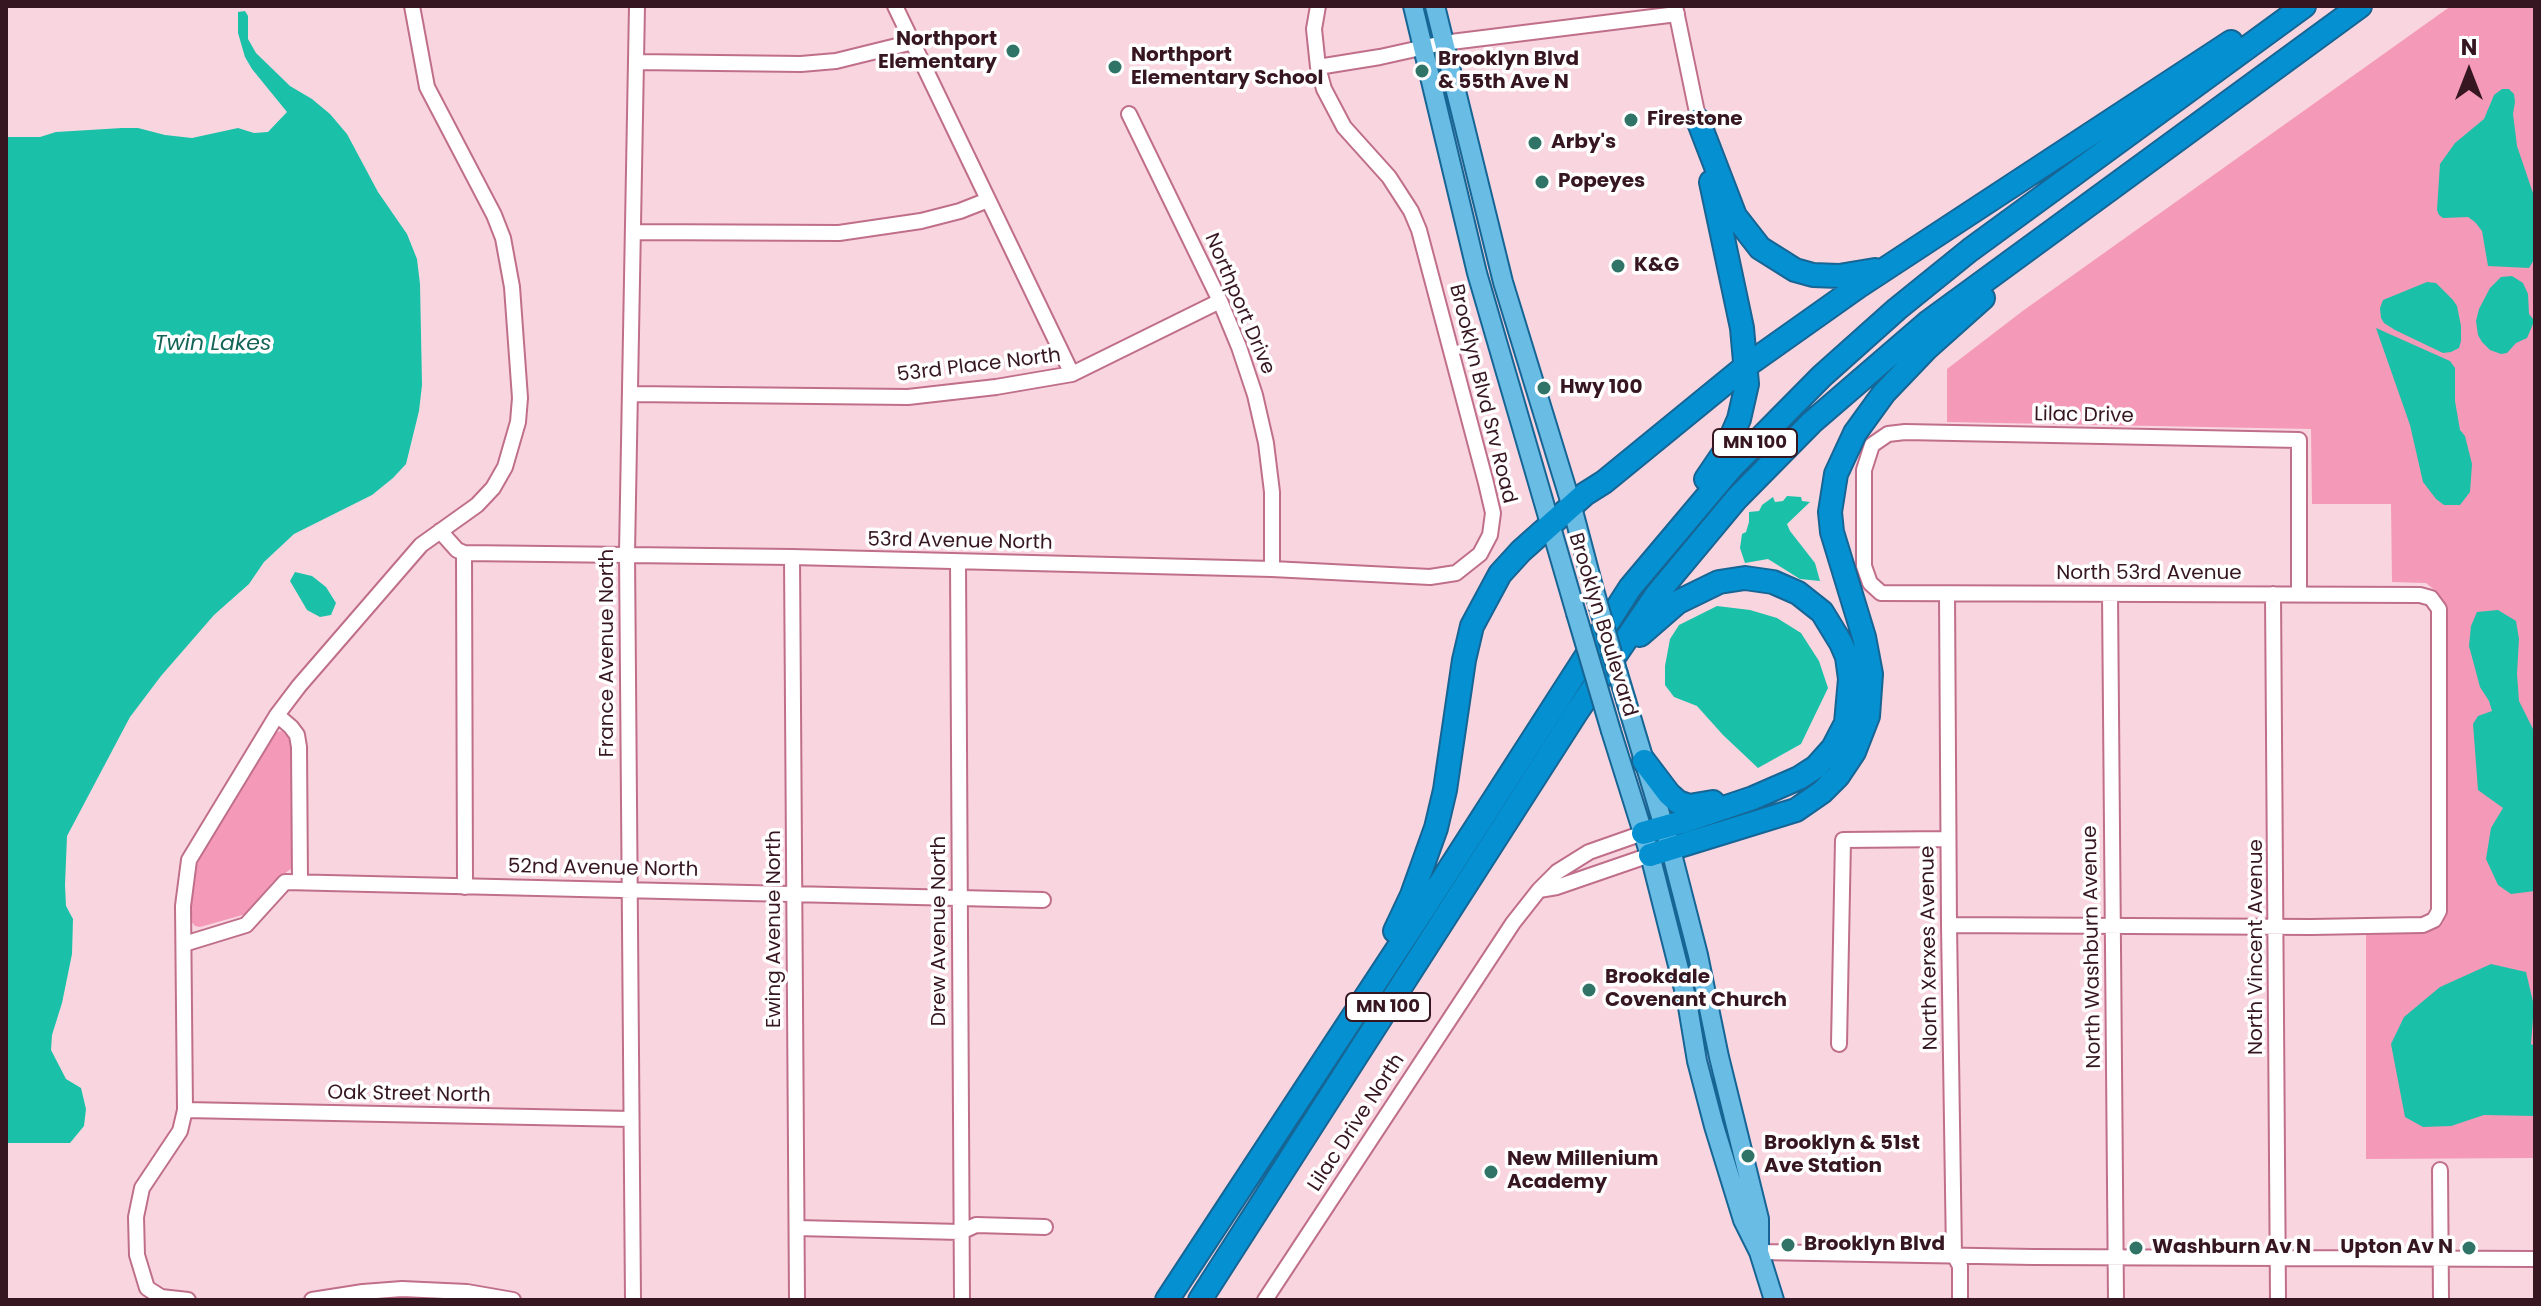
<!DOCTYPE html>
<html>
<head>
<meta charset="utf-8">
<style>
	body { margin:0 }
	#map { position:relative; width:2541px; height:1306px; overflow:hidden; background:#f9d5df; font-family:Poppins,sans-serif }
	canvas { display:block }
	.frame { position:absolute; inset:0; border:8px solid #361621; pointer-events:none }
	.north { position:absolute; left:2429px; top:32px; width:80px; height:80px; -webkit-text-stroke:6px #fff; paint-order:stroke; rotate:0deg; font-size:22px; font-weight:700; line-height:32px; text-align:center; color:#361621 }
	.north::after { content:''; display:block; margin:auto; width:28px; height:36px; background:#361621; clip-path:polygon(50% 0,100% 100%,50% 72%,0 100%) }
</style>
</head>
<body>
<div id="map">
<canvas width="2541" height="1306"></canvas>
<div class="frame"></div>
<div class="north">N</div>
</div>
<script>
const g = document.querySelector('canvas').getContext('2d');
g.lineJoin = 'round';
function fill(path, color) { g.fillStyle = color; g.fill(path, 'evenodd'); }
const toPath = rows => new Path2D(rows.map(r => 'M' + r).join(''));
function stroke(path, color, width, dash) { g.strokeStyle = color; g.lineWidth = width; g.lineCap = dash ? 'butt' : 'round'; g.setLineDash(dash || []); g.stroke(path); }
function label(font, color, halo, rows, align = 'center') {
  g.font = font + ' Poppins,sans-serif'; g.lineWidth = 7; g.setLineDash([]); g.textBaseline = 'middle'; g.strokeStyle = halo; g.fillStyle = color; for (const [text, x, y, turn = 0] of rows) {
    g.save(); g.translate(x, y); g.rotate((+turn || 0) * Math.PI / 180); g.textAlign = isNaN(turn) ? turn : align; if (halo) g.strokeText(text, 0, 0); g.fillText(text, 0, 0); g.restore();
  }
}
fill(toPath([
	[2451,6,2535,6,2535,1158,2366,1159,2366,934,2426,932,2443,923,2446,900,2443,603,2437,592,2426,583,2392,582,2391,504,2312,504,2311,429,1947,422,1947,369,2024,310],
	[282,731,289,738,292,745,292,868,272,883,246,914,200,927,195,926,190,920,190,899,194,873,202,851,276,732]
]), '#f499b7');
fill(toPath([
	[245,11,248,16,248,39,256,53,290,86,312,99,330,114,347,134,378,192,407,234,417,259,420,284,422,385,419,411,406,464,393,478,372,495,294,534,264,562,249,584,214,615,161,676,130,717,67,836,65,885,66,906,73,919,72,954,62,1003,52,1035,51,1050,66,1079,81,1088,86,1109,84,1126,70,1143,6,1143,6,137,40,137,56,132,122,128,138,128,165,135,192,138,238,128,254,133,268,132,287,112,252,69,245,57,238,33,238,12],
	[2502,89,2509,89,2514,94,2515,102,2513,114,2517,146,2535,199,2535,258,2529,268,2488,266,2482,231,2475,222,2468,217,2443,218,2439,215,2437,210,2440,164,2455,143,2484,119,2494,95],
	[2512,276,2523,283,2528,294,2529,314,2533,319,2533,324,2527,338,2516,343,2507,353,2501,354,2490,350,2482,342,2478,335,2476,321,2479,309,2490,288,2501,277],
	[2427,282,2436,283,2453,300,2457,306,2461,326,2461,341,2459,348,2451,352,2443,353,2395,330,2384,323,2381,318,2380,308,2383,300],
	[2376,328,2450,361,2455,368,2455,401,2460,430,2465,436,2472,464,2470,492,2460,505,2444,505,2436,499,2423,482,2410,425],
	[1787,496,1801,497,1802,501,1810,502,1787,524,1790,531,1815,563,1820,581,1800,579,1768,559,1745,563,1740,548,1742,534,1746,532,1749,522,1749,512,1759,511,1762,505,1773,497,1775,502,1783,501],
	[295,572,312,576,326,587,336,603,331,615,320,617,307,610,290,581],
	[1717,606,1750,610,1777,618,1801,633,1819,661,1828,688,1801,744,1758,768,1723,735,1697,706,1674,697,1665,685,1665,666,1670,639,1679,625],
	[2498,610,2516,621,2519,639,2517,674,2519,701,2535,733,2535,891,2511,894,2498,885,2486,859,2491,828,2503,808,2478,790,2473,724,2478,716,2492,711,2489,701,2480,687,2469,646,2471,626,2477,612],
	[2491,964,2526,972,2534,1006,2531,1044,2535,1046,2535,1116,2484,1115,2451,1126,2423,1127,2405,1117,2391,1044,2404,1017,2440,987]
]), '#1bc0a8');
const minor = toPath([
	[895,6,1072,374],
	[1675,6,1700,127],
	[636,62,801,64,836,61,913,42],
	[1318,67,1380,57,1443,43,1677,14],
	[1129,114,1220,301,1239,347,1255,395,1266,443,1272,492,1272,569],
	[633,232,839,233,921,221,960,211,988,200],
	[630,394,908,397,996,387,1072,374,1220,301],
	[440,531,457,550,464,553,792,557,1272,569,1430,577,1456,573,1480,554,1490,535,1493,513,1486,483,1419,230,1411,211,1389,177,1344,127,1324,89,1318,67,1314,29,1318,6],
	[464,553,465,887],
	[792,557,797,1300],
	[958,562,962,1300],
	[1947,594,1949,925,1954,1255,1960,1266,1960,1300],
	[2110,594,2116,1300],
	[2273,594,2278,1300],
	[277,715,291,727,297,735,299,747,300,882],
	[1643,833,1589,852,1557,872,1539,890,1557,887,1650,855],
	[1949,925,2311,927,2423,925,2434,920,2439,911,2439,609,2431,598,2420,595,1881,593,1870,583,1864,566,1864,470,1872,445,1888,434,1905,432,2299,440,2299,594],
	[184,944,246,925,285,882,1043,900],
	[1839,1044,1843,840,1948,839],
	[185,1110,631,1119],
	[2440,1170,2441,1300],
	[797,1228,961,1232,976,1225,1045,1227],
	[1759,1252,2033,1257,2535,1259],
	[188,1300,161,1297,147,1288,137,1255,136,1217,142,1188,180,1131,185,1110,183,906,189,860,277,715,299,686,421,545,477,505,493,488,505,467,518,422,520,398,512,287,503,238,494,215,427,87,412,6],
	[312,1300,363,1292,402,1289,467,1292,513,1300],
	[633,1300,627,553,637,6],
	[1265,1300,1513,923,1539,890]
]);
const major = toPath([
	[1413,6,1477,273,1576,613],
	[1435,6,1503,282,1572,507,1594,590],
	[1618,674,1671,850,1698,955,1719,1057,1759,1219,1759,1252],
	[1611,731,1650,855,1687,1001,1697,1061,1714,1126,1743,1220,1759,1252,1774,1300]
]);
const highway = toPath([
	[1698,120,1735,216,1760,248,1795,270,1813,275,1839,276,1875,270],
	[1706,479,1725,451,1739,419,1747,384,1742,328,1711,182],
	[1640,635,1678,602,1719,582,1745,578,1773,582,1798,593,1822,612,1841,643,1847,657,1850,679,1846,723,1833,748,1816,767,1799,778,1753,798,1682,822,1643,833],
	[1644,761,1669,794,1678,802,1689,806,1713,802],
	[1650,855,1796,810,1822,792,1838,776,1854,752,1868,716,1871,674,1864,637,1832,532,1830,512,1836,474,1855,433,1884,393,1927,348,1983,298],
	[1395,931,1412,895,1436,828,1445,790,1464,660,1472,626,1500,574,1521,551,1585,494,1604,482,1746,366,1859,286,2231,42],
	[1167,1300,1425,907,1630,588,1732,467,1822,376,1897,309,1970,250,2304,6],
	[1200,1300,1576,713,1657,594,1737,498,1811,423,1927,323,2360,6]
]);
stroke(minor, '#c06f8a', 18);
stroke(major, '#166594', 22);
stroke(highway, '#166594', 26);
stroke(minor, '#fff', 14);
stroke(major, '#69bce4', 18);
stroke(highway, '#0590d2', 22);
const majorBridge = toPath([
	[1594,590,1618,674],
	[1576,613,1611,731]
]);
stroke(majorBridge, '#166594', 22, []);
stroke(majorBridge, '#69bce4', 18);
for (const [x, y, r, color] of [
	[1013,51,8,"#307467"],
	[1115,67,8,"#307467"],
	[1422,71,8,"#307467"],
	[1631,120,8,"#307467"],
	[1535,143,8,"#307467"],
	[1542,182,8,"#307467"],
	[1618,266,8,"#307467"],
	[1544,388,8,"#307467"],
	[1589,990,8,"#307467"],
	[1748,1156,8,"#307467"],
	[1491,1172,8,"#307467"],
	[1788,1245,8,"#307467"],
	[2136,1248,8,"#307467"],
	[2469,1248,8,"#307467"]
]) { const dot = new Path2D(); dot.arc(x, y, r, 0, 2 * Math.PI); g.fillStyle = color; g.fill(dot); stroke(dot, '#fff', 3); }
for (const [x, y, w] of [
	[1755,443,84],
	[1388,1007,84]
]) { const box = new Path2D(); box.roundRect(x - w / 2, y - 14, w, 28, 6); g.fillStyle = '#fff'; g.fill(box); stroke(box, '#361621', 2); }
label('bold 18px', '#361621', null, [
	["MN 100",1755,443],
	["MN 100",1388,1007]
]);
label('bold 20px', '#361621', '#fff', [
	["Northport",997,40,"right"],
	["Elementary",997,63,"right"],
	["Northport",1131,56],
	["Elementary School",1131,79],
	["Brooklyn Blvd",1438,60],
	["& 55th Ave N",1438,83],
	["Firestone",1647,120],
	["Arby's",1551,143],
	["Popeyes",1558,182],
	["K&G",1634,266],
	["Hwy 100",1560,388],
	["Brookdale",1605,978],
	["Covenant Church",1605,1001],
	["Brooklyn & 51st",1764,1144],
	["Ave Station",1764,1167],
	["New Millenium",1507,1160],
	["Academy",1507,1183],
	["Brooklyn Blvd",1804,1245],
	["Washburn Av N",2152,1248],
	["Upton Av N",2453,1248,"right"]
], 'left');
label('20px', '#361621', '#fff', [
	["Northport Drive",1239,304,67],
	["53rd Place North",979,366,-7],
	["Brooklyn Blvd Srv Road",1482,394,76],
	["Lilac Drive",2084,416,1],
	["53rd Avenue North",960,542,1],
	["North 53rd Avenue",2149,574],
	["Brooklyn Boulevard",1602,625,73],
	["France Avenue North",608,653,-90],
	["52nd Avenue North",603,869,1],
	["Ewing Avenue North",775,929,-90],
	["Drew Avenue North",940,931,-90],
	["North Washburn Avenue",2093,947,-91],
	["North Vincent Avenue",2257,947,-90],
	["North Xerxes Avenue",1930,948,-91],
	["Oak Street North",409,1095,1],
	["Lilac Drive North",1357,1123,-57]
]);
label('italic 22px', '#146457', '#fff', [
	["Twin Lakes",213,344]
]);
</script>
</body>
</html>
